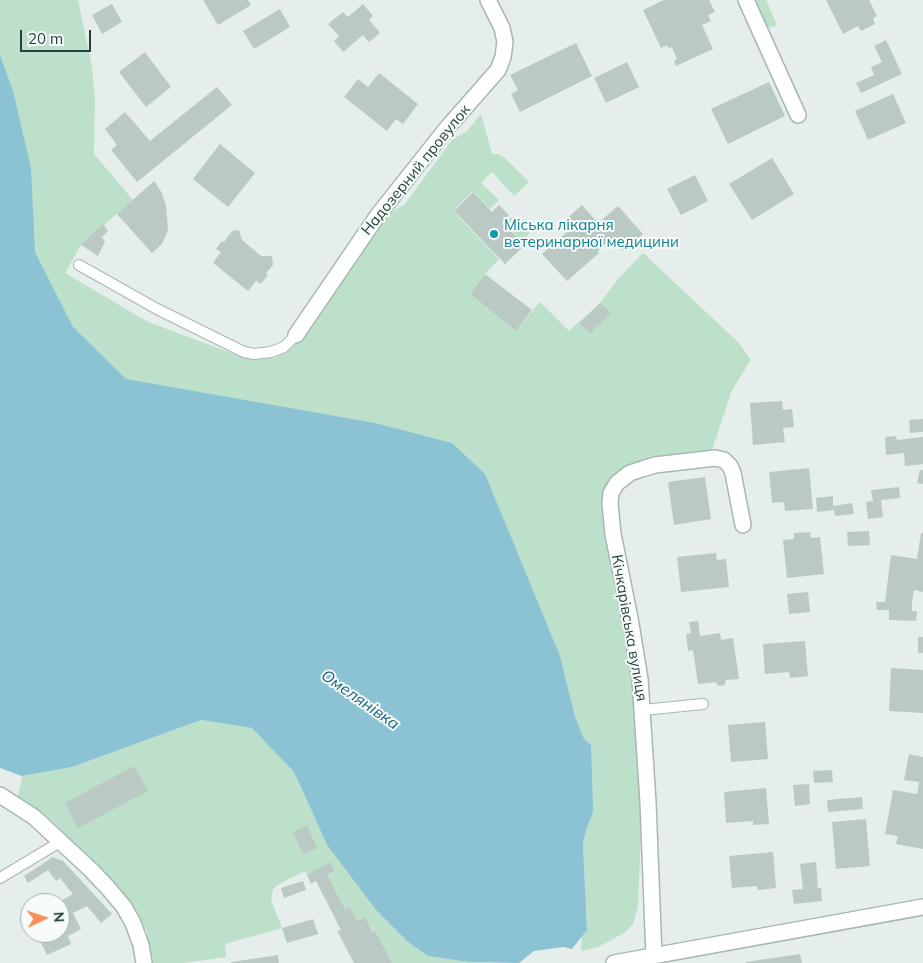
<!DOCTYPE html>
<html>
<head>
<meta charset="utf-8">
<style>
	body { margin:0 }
	#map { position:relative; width:923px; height:963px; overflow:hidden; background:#e5eeeb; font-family:Mulish,sans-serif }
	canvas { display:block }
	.north { position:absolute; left:20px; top:893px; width:50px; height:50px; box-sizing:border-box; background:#f6faf8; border:1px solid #a2b0ad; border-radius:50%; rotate:86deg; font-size:14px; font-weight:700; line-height:20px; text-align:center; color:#23413c }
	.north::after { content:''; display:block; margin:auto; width:18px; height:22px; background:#f78e5a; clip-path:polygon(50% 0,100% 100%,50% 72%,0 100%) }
	.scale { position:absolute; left:20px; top:30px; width:71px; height:22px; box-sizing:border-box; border:2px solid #23413c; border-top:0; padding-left:6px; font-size:15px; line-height:18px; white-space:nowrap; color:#23413c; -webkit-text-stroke:4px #f6faf8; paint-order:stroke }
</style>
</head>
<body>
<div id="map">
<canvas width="923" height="963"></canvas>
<div class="north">N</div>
<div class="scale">20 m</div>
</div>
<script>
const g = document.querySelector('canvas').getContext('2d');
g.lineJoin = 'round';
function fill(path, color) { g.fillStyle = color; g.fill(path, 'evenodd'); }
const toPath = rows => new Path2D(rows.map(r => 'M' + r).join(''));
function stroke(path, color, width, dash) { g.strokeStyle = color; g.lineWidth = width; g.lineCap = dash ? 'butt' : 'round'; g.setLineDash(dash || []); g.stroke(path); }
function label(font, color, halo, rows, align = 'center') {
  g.font = font + ' Mulish,sans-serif'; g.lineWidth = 4; g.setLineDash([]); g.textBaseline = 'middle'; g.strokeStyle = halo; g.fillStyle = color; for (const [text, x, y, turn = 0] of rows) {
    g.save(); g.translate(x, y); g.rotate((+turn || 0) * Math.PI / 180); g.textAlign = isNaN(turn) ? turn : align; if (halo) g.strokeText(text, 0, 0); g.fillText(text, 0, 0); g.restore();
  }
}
fill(toPath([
	[0,0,78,0,92,67,95,101,94,154,133,200,81,245,65,273,148,322,242,357,256,359,273,358,284,353,292,348,300,339,384,217,405,204,452,140,467,131,481,114,492,154,498,154,505,158,529,182,514,196,492,172,453,211,499,259,485,274,470,294,516,331,540,302,569,331,600,303,618,279,643,253,739,343,751,360,732,390,712,450,646,459,628,466,611,477,604,491,631,654,642,804,638,907,633,924,624,933,598,947,581,951,582,935,587,929,583,844,587,827,592,816,0,357],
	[753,0,766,0,777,25,765,29],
	[481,183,499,200,490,209,473,191],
	[513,217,530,233,522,241,504,223,509,218],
	[201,720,252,728,285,761,294,772,327,845,376,910,408,942,428,956,468,962,487,963,392,963,365,917,357,921,350,907,345,909,327,875,335,871,330,863,307,875,305,871,279,884,273,889,271,900,282,928,225,944,226,957,184,963,151,963,147,932,130,904,118,887,51,820,18,796,22,776,72,767]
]), '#bde0ca');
fill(toPath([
	[0,55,13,91,31,168,35,252,73,327,126,379,375,423,452,443,485,474,560,656,575,717,584,739,591,745,593,809,592,816,587,827,583,844,587,930,572,949,563,947,534,951,519,963,468,962,428,956,408,942,376,910,327,845,294,772,252,728,201,720,72,767,22,776,0,768]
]), '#8bc3d5');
fill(toPath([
	[203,0,248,0,251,5,218,25],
	[664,0,709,0,715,12,708,15,711,21,702,25,713,49,676,66,674,61,677,59,672,47,668,48,667,45,661,48,643,10],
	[826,0,869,0,877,16,873,18,875,24,861,31,858,26,843,34],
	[112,4,122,22,102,34,92,15],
	[363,4,373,16,369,20,380,33,369,42,363,35,343,52,334,41,339,36,328,24,343,12,348,17],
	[280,9,290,27,254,49,243,31],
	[886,40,902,74,861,93,856,83,874,75,871,67,882,62,874,46],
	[576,43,592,76,520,112,511,94,518,90,510,75],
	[145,52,171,87,146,107,119,72],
	[627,62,639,87,606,103,594,78],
	[379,73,418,104,403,124,396,119,387,131,344,97,358,79,368,87],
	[769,82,785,116,728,144,711,109],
	[217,87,232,105,137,182,111,150,117,145,105,129,125,112,150,141],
	[893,94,906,123,868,140,855,111],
	[220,144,255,173,228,207,193,179],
	[772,158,794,194,752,220,729,184],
	[695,175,708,201,681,215,667,189],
	[154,181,162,193,166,206,168,230,162,244,152,253,117,214],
	[473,192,492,212,499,205,509,215,502,222,525,245,505,264,454,211],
	[582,205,598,223,618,206,643,234,623,251,612,238,598,251,599,253,567,281,542,254,568,231,562,223],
	[103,224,108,231,102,237,105,242,98,256,81,245],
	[239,230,242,240,261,256,272,256,273,265,266,273,268,275,261,284,256,281,248,291,213,263,221,252,216,249,222,241,224,242,232,231],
	[485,274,532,310,516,331,470,294],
	[600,303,611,313,590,333,580,323],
	[782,401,783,410,792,409,794,427,783,428,785,442,753,445,750,403],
	[923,419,923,432,910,433,909,420],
	[896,436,897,440,923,437,923,464,905,466,904,453,886,455,885,437],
	[809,468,813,509,785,511,784,502,772,503,769,472],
	[920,470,923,470,923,484,917,483],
	[705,477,711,519,674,525,668,482],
	[899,487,900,498,881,500,883,517,868,519,866,502,873,501,871,490],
	[833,496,833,506,852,503,854,514,835,516,834,510,817,512,816,498],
	[869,531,870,545,848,546,847,532],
	[810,532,811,538,820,537,824,574,787,578,783,540,794,539,794,533],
	[921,533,923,533,923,592,914,590,912,602,912,611,917,611,916,621,889,620,889,610,877,610,876,602,885,602,891,555,917,559],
	[716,553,717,560,726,559,729,587,681,592,677,557],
	[808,592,810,612,789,614,787,594],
	[698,621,700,636,720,633,721,640,733,638,739,679,726,680,725,684,722,686,717,685,716,682,698,684,693,650,688,651,686,634,691,633,689,622],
	[918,637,923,637,923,653,918,653],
	[805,641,808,676,790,678,789,672,765,674,763,644],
	[891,668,923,670,923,713,889,711],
	[765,722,768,759,731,762,728,725],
	[909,754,923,757,923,849,896,844,898,836,885,834,893,790,917,794,919,782,904,780],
	[134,766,148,791,78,828,65,803],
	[832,770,833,782,814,783,813,771],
	[809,784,810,804,795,806,793,785],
	[766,788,769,824,753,825,753,821,726,823,724,792],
	[862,797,863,809,828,812,827,800],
	[866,819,870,866,836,869,832,822],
	[307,826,317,848,303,854,293,832],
	[773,852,776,888,758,890,757,886,732,888,729,856],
	[53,857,63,861,112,914,101,923,87,906,73,913,81,929,68,936,71,944,47,955,36,933,60,933,60,903,57,903,73,894,60,878,56,881,48,870,28,883,24,876],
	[330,862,335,871,327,875,345,909,350,907,357,921,365,917,373,932,375,931,392,963,354,963,337,931,341,930,316,881,311,884,307,875],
	[816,862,818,888,821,888,822,901,794,904,792,890,803,889,800,864],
	[303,881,306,890,284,898,281,888],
	[313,919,318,934,287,943,282,928],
	[800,954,802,963,746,963,746,962],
	[278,955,279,963,231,963,231,962]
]), '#bac9c4');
const service = toPath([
	[79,265,157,309,244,352,254,354,271,352,284,347,296,335],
	[643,710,703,704],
	[0,878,60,842]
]);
const minor = toPath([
	[746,0,798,115],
	[296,335,378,215,447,128,498,70,503,57,505,42,502,28,488,0],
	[0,795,34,817,91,870,108,888,124,907,133,923,141,945,144,963],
	[654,956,648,802,640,679,630,618,613,534,610,503,611,493,617,483,630,473,642,469,655,465,715,458,724,460,730,466,733,473,743,525],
	[614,963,923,907]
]);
stroke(service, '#a7b7b3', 12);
stroke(minor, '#a7b7b3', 18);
stroke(service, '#fff', 10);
stroke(minor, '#fff', 15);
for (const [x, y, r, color] of [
	[494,234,5,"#0f9aa8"]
]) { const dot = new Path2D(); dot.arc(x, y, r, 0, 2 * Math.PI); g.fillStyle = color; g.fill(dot); stroke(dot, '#f6faf8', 2); }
label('15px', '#23413c', '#f6faf8', [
	["Надозерний провулок",416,170,-51],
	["Кічкарівська вулиця",629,628,80]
]);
label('15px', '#0d838f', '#f6faf8', [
	["Міська лікарня",504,225],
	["ветеринарної медицини",504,242]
], 'left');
label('italic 16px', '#1a6680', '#f6faf8', [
	["Омелянівка",360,700,35]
]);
</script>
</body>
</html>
